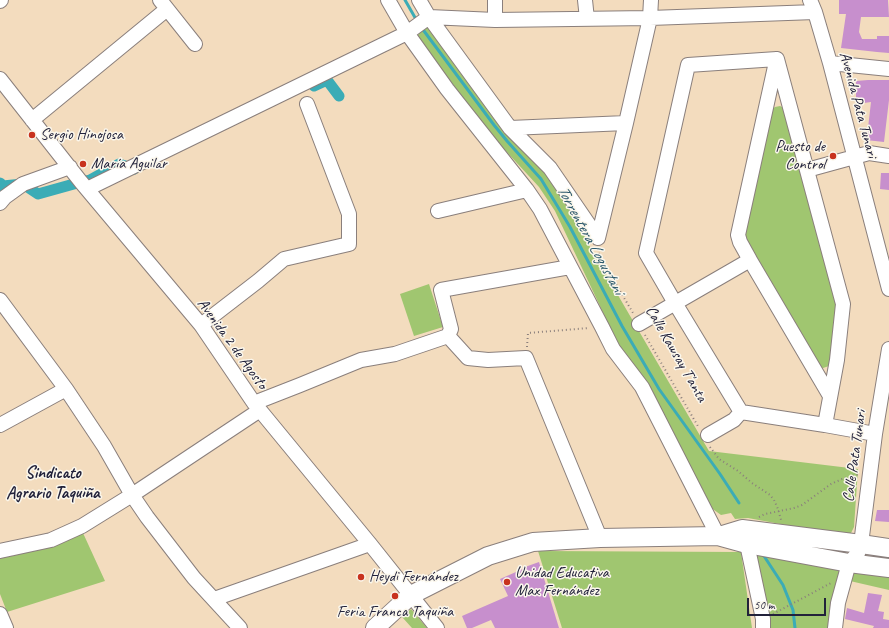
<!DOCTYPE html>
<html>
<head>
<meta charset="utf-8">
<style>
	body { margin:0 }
	#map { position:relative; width:889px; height:628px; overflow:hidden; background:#f3dcbe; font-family:Caveat,sans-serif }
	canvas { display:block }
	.scale { position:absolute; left:747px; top:598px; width:79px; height:18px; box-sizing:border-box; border:2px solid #22223b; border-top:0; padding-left:5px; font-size:12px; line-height:14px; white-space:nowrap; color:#22223b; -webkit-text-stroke:3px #fbf7ec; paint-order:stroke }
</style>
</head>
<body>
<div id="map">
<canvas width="889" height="628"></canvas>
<div class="scale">50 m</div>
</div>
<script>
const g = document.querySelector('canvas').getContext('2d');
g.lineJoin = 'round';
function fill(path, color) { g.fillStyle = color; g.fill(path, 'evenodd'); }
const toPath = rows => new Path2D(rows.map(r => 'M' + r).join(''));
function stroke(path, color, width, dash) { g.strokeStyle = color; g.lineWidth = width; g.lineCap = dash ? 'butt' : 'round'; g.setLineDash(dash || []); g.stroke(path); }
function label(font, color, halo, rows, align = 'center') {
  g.font = font + ' Caveat,sans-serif'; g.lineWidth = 3; g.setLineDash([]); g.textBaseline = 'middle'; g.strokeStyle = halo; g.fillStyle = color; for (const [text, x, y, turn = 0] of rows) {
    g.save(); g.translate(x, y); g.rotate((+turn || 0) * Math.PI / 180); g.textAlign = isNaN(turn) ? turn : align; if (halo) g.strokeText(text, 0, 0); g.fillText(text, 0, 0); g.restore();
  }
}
fill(toPath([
	[430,26,549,175,570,207,591,249,709,451,858,469,854,527,851,533,845,536,748,518,735,519,731,513,721,515,710,507,617,342,555,211,539,187,492,136,426,50,418,36,419,31,425,27],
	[780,106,784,108,839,303,833,362,829,366,823,368,818,367,743,240,771,110,775,107],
	[429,284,443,327,414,336,400,294],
	[83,533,105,581,7,612,0,594,0,557],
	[538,551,741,552,752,628,562,628],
	[755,553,840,568,829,628,770,628,770,615],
	[852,570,889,575,889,590,850,581],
	[411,609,427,628,412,628,402,617]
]), '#a0c670');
stroke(toPath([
	[405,0,417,21],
	[421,27,494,125,507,141,541,179,570,227,622,326,659,389,720,474,739,503],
	[764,556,783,585,793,610,795,628]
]), '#3bacb6', 3);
stroke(toPath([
	[314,86,327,80,339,96],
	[0,183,3,186,23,184,38,194,81,182,90,180,119,164,134,169]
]), '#3bacb6', 11);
fill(toPath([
	[839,0,888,0,889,17,861,17,859,32,862,39,877,39,877,36,889,36,889,53,877,52,841,48,846,14,839,14],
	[868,80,889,80,889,100,884,142,866,140,868,128,871,102,864,103,864,99,856,99,856,81],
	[881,173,889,173,889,190,880,189],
	[877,510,889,510,889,522,875,521],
	[539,562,559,628,495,628,491,620,472,628,467,628,462,616,508,596,500,579,525,568,525,567],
	[868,593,882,595,878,611,884,612,883,619,889,620,889,628,873,628,874,626,845,619,847,608,864,613]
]), '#c78fcd');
const minor = toPath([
	[160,0,195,44],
	[388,0,407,33,447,89,527,190,540,209,602,327,613,349,642,387,718,536],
	[419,0,429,17,510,128,550,168,598,238],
	[495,0,495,20],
	[585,0,587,19],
	[810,0,815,12,830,63,889,289],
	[0,1,1,0],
	[429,17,495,20,650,18,815,12],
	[777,59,688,65,646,253,675,303,741,412,825,425,875,434],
	[777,59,843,304,837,360,825,425],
	[776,62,738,235,740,242,750,260,830,396],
	[830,63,889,69],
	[0,79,81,182,201,325,254,403,370,544,437,628],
	[32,120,167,9],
	[510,128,626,123],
	[807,170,869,153,889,156],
	[87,189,407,33,429,17],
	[0,203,5,197,23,184,70,167],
	[438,211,527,190],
	[598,238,626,123,650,18,651,0],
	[0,300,66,389,104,446,132,495,147,517,194,578,240,628],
	[639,324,750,260],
	[201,325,258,281,284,259,349,244,349,214,307,104],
	[448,336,451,329,441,290,570,267],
	[254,403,300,385,361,360,395,354,448,336,468,358,488,360,526,358,600,538],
	[0,425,66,389],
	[708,435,734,420,741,412],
	[744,535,747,544,763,619,763,628],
	[0,551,51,540,82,526,132,495,260,410],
	[214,599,370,544],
	[0,614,6,628],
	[835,628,838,603,849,563,858,553,861,544,875,434,889,349]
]);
const major = toPath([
	[719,536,742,529,861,544,889,548],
	[375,628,411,595,488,556,533,542,600,538,718,536,747,544,849,563,889,568]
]);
stroke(minor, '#8a7f7c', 16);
stroke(major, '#8a7f7c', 20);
stroke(toPath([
	[598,249,600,257,633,313],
	[645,335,699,428],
	[527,347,528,333,589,328],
	[710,447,719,459,738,471,752,483,770,495,774,500,778,509,781,520],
	[759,517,765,514,794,508,802,505,831,484,842,479,859,474],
	[773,614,831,583]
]), '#8a7f7c', 2, [1, 3]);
stroke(minor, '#fff', 14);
stroke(major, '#fff', 18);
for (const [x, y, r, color] of [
	[32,135,4,"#c8321e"],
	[833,156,4,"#c8321e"],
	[83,164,4,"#c8321e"],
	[361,577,4,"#c8321e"],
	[507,582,4,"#c8321e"],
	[395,596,4,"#c8321e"]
]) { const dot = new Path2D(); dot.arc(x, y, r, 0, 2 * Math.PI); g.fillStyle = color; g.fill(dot); stroke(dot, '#fbf7ec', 1.5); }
label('16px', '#22223b', '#fbf7ec', [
	["Avenida Pata Tunari",858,105,75],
	["Avenida 2 de Agosto",232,344,54],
	["Calle Kawsay T'anta",676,354,60],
	["Calle Pata Tunari",855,456,-82]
]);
label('16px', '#22223b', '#fbf7ec', [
	["Sergio Hinojosa",40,135],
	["Puesto de",825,147,"right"],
	["Control",825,165,"right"],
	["María Aguilar",91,164],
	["Unidad Educativa",515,573],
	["Max Fernández",515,591],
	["Heydi Fernández",369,577],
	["Feria Franca Taquiña",395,612,"center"]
], 'left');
label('italic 17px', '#2c596c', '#fbf7ec', [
	["Torrentera Logustani",590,240,61]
]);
label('bold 17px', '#22223b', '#fbf7ec', [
	["Sindicato",53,474],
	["Agrario Taquiña",53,494]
]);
</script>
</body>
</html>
